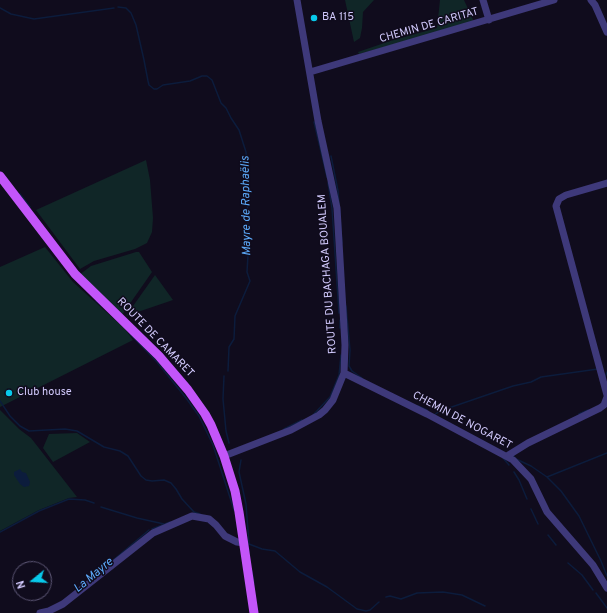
<!DOCTYPE html>
<html>
<head>
<meta charset="utf-8">
<style>
	body { margin:0 }
	#map { position:relative; width:607px; height:613px; overflow:hidden; background:#100c1d; font-family:Overpass,sans-serif }
	canvas { display:block }
	.north { position:absolute; left:12px; top:561px; width:40px; height:40px; box-sizing:border-box; background:#100c1d; border:1px solid #5e5877; border-radius:50%; rotate:252deg; font-size:11px; font-weight:700; line-height:16px; text-align:center; color:#d2cafd }
	.north::after { content:''; display:block; margin:auto; width:14px; height:18px; background:#08caeb; clip-path:polygon(50% 0,100% 100%,50% 72%,0 100%) }
</style>
</head>
<body>
<div id="map">
<canvas width="607" height="613"></canvas>
<div class="north">N</div>
</div>
<script>
const g = document.querySelector('canvas').getContext('2d');
g.lineJoin = 'round';
function fill(path, color) { g.fillStyle = color; g.fill(path, 'evenodd'); }
const toPath = rows => new Path2D(rows.map(r => 'M' + r).join(''));
function stroke(path, color, width, dash) { g.strokeStyle = color; g.lineWidth = width; g.lineCap = dash ? 'butt' : 'round'; g.setLineDash(dash || []); g.stroke(path); }
function label(font, color, halo, rows, align = 'center') {
  g.font = font + ' Overpass,sans-serif'; g.lineWidth = 3; g.setLineDash([]); g.textBaseline = 'middle'; g.strokeStyle = halo; g.fillStyle = color; for (const [text, x, y, turn = 0] of rows) {
    g.save(); g.translate(x, y); g.rotate((+turn || 0) * Math.PI / 180); g.textAlign = isNaN(turn) ? turn : align; if (halo) g.strokeText(text, 0, 0); g.fillText(text, 0, 0); g.restore();
  }
}
fill(toPath([
	[345,0,374,0,363,12,362,28,360,38,354,42],
	[440,0,464,0,474,22,359,54,358,52,390,41,437,28],
	[146,160,150,180,153,218,152,232,147,243,135,249,94,261,80,269,36,210],
	[45,247,73,282,125,329,133,340,0,407,0,267],
	[136,252,139,252,152,272,122,315,79,275,91,266],
	[155,275,173,300,126,316],
	[0,410,19,429,31,438,77,497,69,498,39,510,0,531],
	[77,433,90,442,53,462,43,448,49,434]
]), '#102627');
fill(toPath([
	[20,469,22,472,26,473,30,482,29,486,24,487,20,484,14,475,14,472]
]), '#0c1c3c');
stroke(toPath([
	[118,7,126,8,131,13,136,25,144,60,148,81,149,85,154,89,157,89,163,85,190,81,202,76,207,76,212,80,221,103,226,108,231,118,239,130,246,152,249,185,247,214,249,238,247,272,250,281,235,316,234,339,229,347,228,371],
	[0,8,11,14,34,19,114,8],
	[314,122,327,177],
	[331,156,338,191,342,243],
	[328,183,332,208,339,313],
	[20,194,30,207],
	[96,301,102,306],
	[346,306,350,350,349,366,352,371,362,378],
	[340,320,340,328],
	[130,334,157,362,186,398,199,416,213,445,234,510],
	[224,376,223,399,226,431,229,443],
	[605,377,607,372],
	[0,401,10,416,20,426,29,431,65,429,77,431,104,447,120,451,128,456,141,476,146,480,152,481,164,480,171,483,176,489,182,499,194,512,200,514],
	[418,406,427,410],
	[579,414,588,410],
	[313,415,330,397,339,375,341,355],
	[434,415,440,411,513,386,531,382,541,377,598,369],
	[284,429,302,420],
	[514,455,513,456,516,459,531,466,547,477,607,453],
	[503,458,509,465],
	[241,460,239,472,246,504,249,544],
	[514,472,519,480,527,499],
	[547,477,561,491,579,516,601,561,607,576],
	[101,507,137,518,164,524],
	[531,509,538,524],
	[152,529,170,522],
	[0,532,39,511,69,499,85,500,94,503],
	[548,535,556,545],
	[248,544,249,552],
	[249,544,262,549,275,551,300,572,327,587,357,609,366,611,370,610,379,602],
	[568,563,582,575,593,590],
	[105,567,149,530],
	[252,571,254,583],
	[596,593,607,608],
	[386,597,390,596,401,599,417,593,443,592,462,595,485,606]
]), '#0c1c3c', 1.5);
stroke(toPath([
	[483,0,489,20],
	[591,0,595,5,607,32],
	[310,72,554,0],
	[607,183,566,195,559,199,556,206,607,395],
	[344,373,427,414,513,460,531,479,547,512,593,565,607,588],
	[224,456,291,430,319,415,325,410,333,400,344,373,345,345,337,208,318,121,297,0],
	[507,456,528,443,600,408,604,405,607,397],
	[40,613,49,611,63,604,153,533,192,516,209,519,216,525,225,536,237,542,244,543]
]), '#3e397a', 7);
stroke(toPath([
	[0,176,75,274,159,356,188,390,205,414,211,425,224,456,235,491,239,512,254,613]
]), '#c355f9', 9);
for (const [x, y, r, color] of [
	[314,18,4,"#08caeb"],
	[9,393,4,"#08caeb"]
]) { const dot = new Path2D(); dot.arc(x, y, r, 0, 2 * Math.PI); g.fillStyle = color; g.fill(dot); stroke(dot, '#100c1d', 1.5); }
label('11px', '#d2cafd', '#100c1d', [
	["BA 115",322,18],
	["Club house",17,393]
], 'left');
label('11px', '#d2cafd', '#100c1d', [
	["CHEMIN DE CARITAT",429,26,-16],
	["ROUTE DU BACHAGA BOUALEM",328,274,-94],
	["ROUTE DE CAMARET",155,338,46],
	["CHEMIN DE NOGARET",462,421,28]
]);
label('italic 12px', '#5ca9f9', '#100c1d', [
	["Mayre de Raphaëlis",247,206,-91],
	["La Mayre",94,576,-40]
]);
</script>
</body>
</html>
